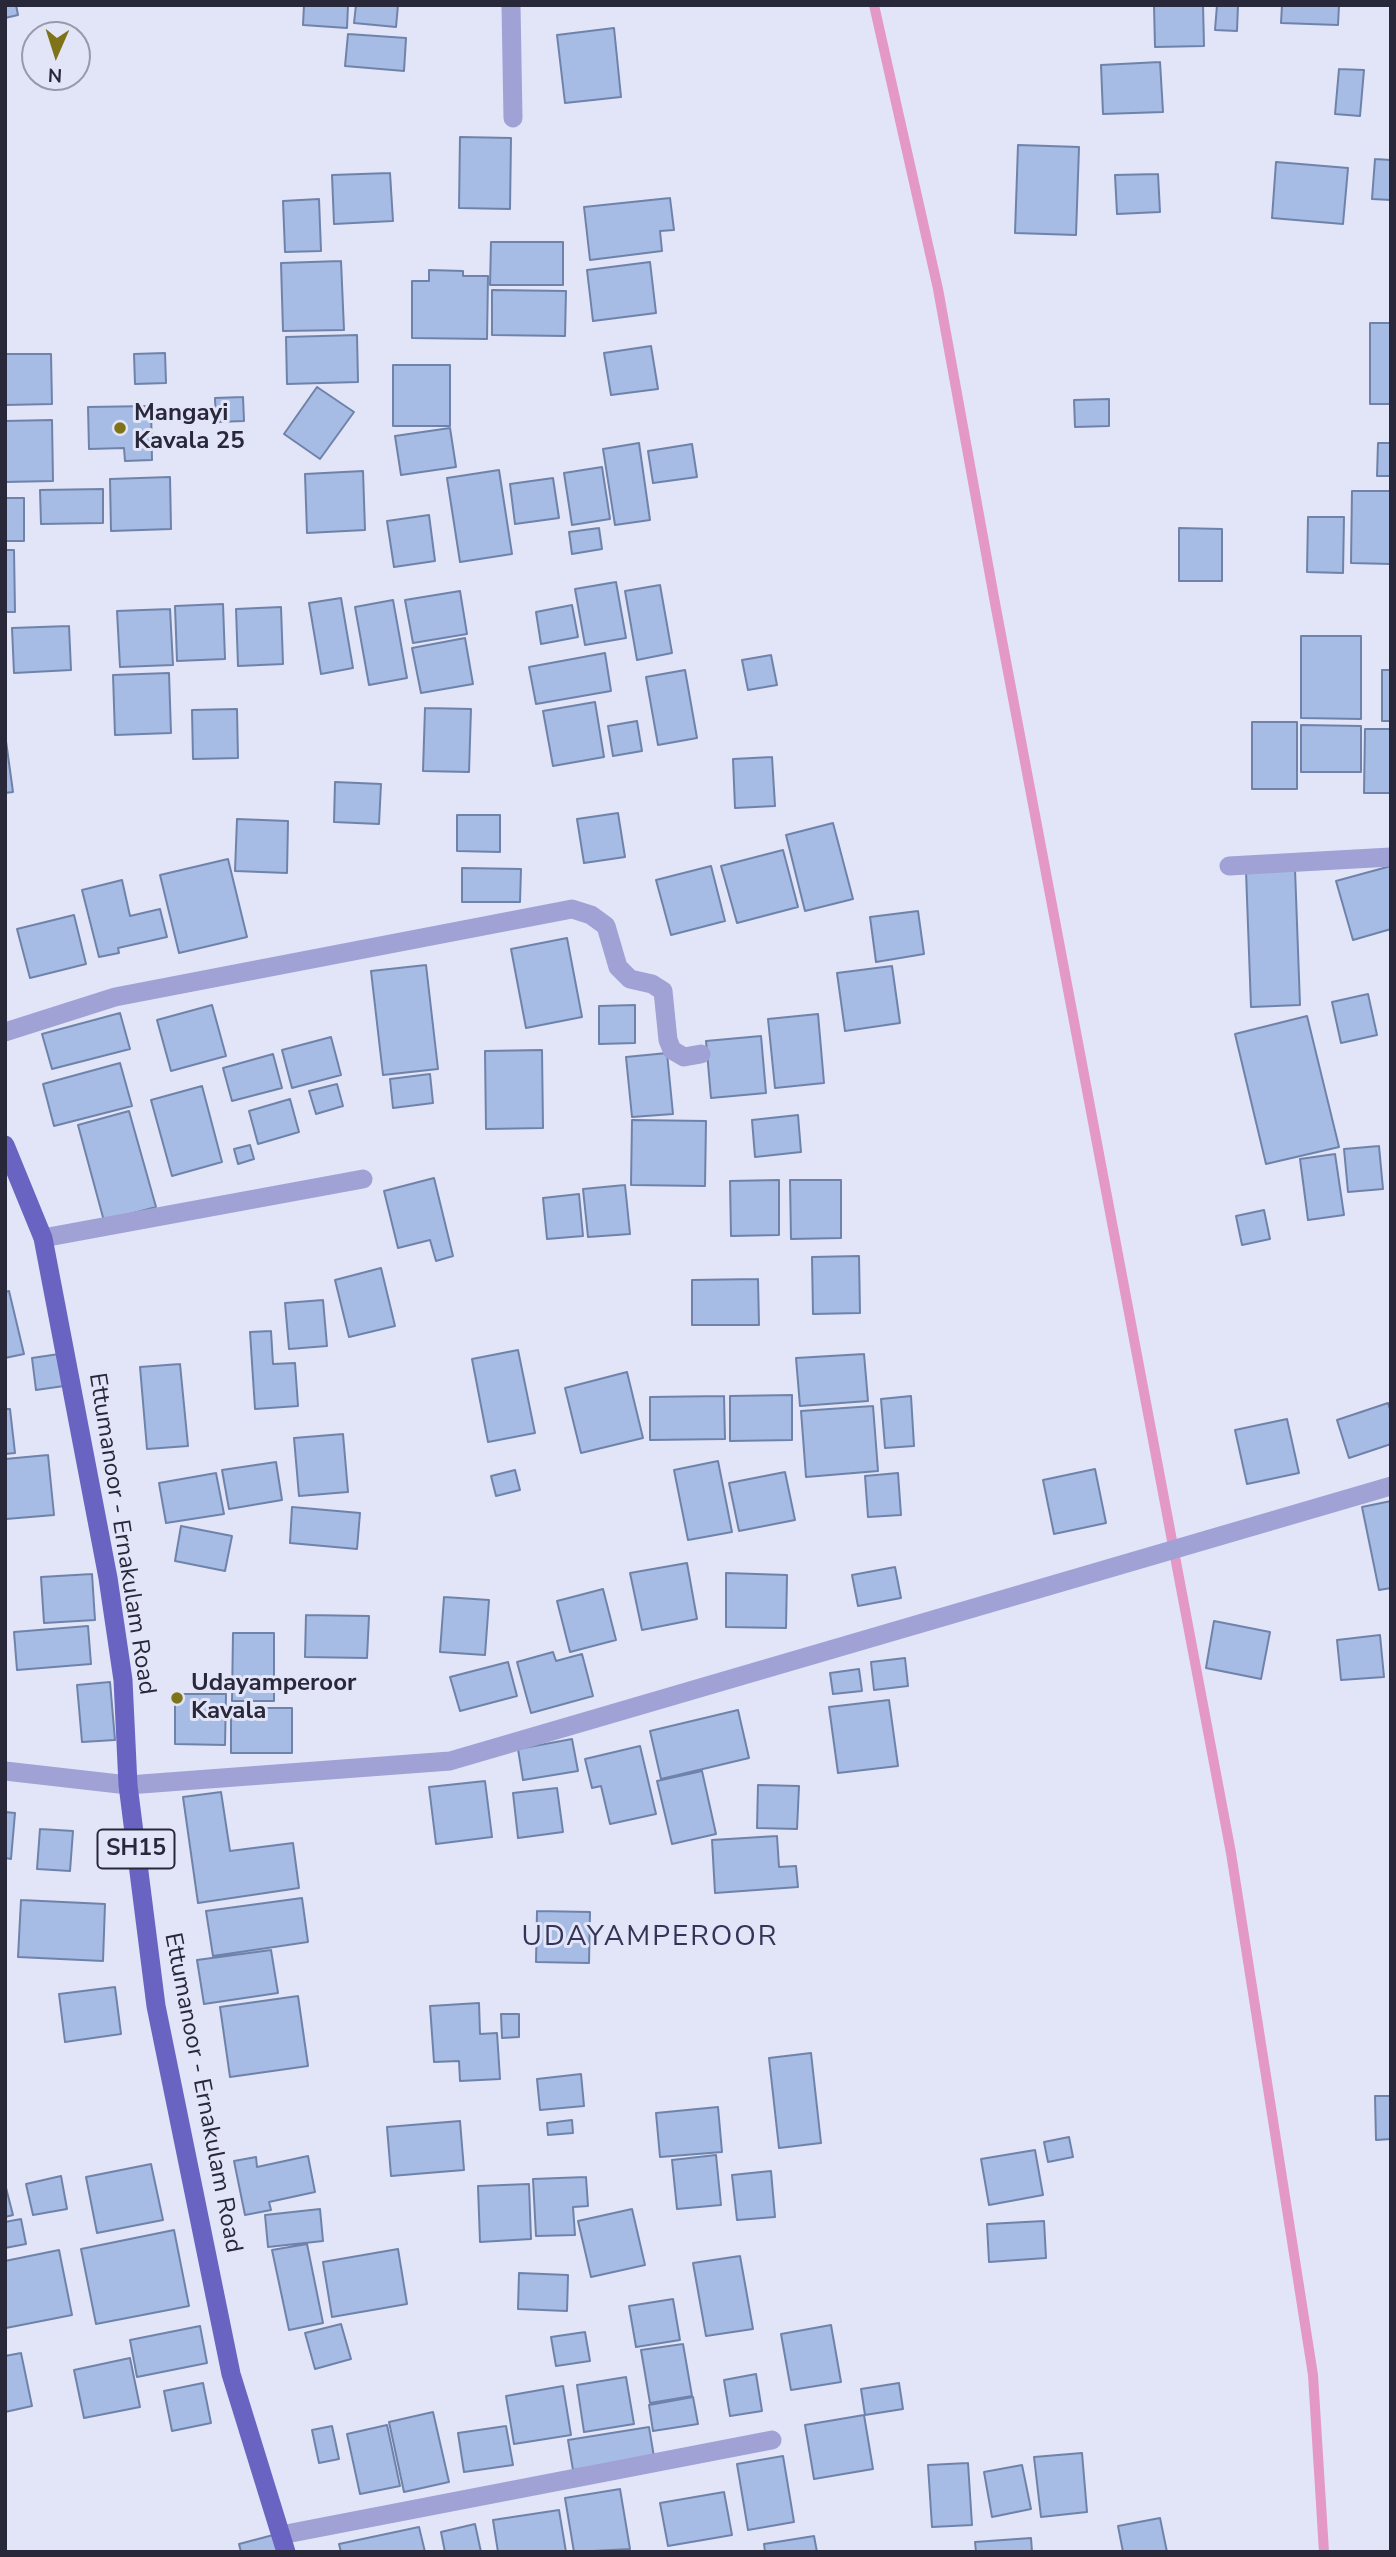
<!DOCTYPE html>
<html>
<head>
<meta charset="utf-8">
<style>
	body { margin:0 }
	#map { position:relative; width:1396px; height:2557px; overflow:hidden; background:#e2e4f7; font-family:"Nunito Sans",sans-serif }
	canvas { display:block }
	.frame { position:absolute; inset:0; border:7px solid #28283a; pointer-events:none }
	.north { position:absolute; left:21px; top:21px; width:70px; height:70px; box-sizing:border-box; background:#e2e4f7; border:2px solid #9899ab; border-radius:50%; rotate:183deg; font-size:19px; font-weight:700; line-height:28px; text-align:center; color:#28283a }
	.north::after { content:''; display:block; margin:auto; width:24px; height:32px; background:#7e7417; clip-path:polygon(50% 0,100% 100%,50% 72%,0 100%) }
</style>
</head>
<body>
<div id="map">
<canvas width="1396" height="2557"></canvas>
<div class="frame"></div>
<div class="north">N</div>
</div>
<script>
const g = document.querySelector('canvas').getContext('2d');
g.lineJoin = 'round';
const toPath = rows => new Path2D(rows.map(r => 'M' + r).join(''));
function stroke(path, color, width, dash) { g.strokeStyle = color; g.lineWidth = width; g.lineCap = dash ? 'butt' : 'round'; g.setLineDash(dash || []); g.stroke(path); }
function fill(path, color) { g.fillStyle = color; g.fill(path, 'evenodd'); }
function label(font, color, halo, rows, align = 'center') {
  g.font = font + ' "Nunito Sans",sans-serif'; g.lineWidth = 6; g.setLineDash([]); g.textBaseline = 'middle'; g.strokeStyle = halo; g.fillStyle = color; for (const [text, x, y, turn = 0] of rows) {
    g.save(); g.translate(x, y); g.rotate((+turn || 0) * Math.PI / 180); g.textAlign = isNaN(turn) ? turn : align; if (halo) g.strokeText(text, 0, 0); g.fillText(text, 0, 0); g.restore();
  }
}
stroke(toPath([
	[874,5,938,289,995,603,1231,1853,1313,2375,1324,2552]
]), '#e498c5', 10);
const building = toPath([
	[5,5,16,5,18,15,5,18,5,5],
	[304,5,348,5,347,28,303,25,304,5],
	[356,5,398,5,396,27,354,23,356,5],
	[1154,5,1203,5,1204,46,1155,47,1154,5],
	[1217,5,1238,5,1237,31,1215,30,1217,5],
	[1282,5,1339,5,1338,25,1281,23,1282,5],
	[614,28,621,97,565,103,557,35,614,28],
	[348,34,406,38,404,71,345,66,348,34],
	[1160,62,1163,112,1103,114,1101,65,1160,62],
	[1339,69,1364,70,1360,116,1335,114,1339,69],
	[460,137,511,138,510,209,459,208,460,137],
	[1018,145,1079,147,1076,235,1015,233,1018,145],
	[1375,159,1391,160,1391,200,1372,199,1375,159],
	[1276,162,1348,168,1343,224,1272,218,1276,162],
	[390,173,393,221,334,224,332,175,390,173],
	[1158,174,1160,212,1117,214,1115,175,1158,174],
	[670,198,674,230,660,231,662,251,590,260,584,207,670,198],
	[319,199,321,251,285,252,283,201,319,199],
	[491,242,563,242,563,285,490,285,491,242],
	[341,261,344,330,283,331,281,263,341,261],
	[650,262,656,313,593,321,587,270,650,262],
	[429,270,463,271,463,276,488,276,487,339,412,338,412,281,429,281,429,270],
	[492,290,566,291,565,336,492,335,492,290],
	[1370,323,1391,323,1391,404,1370,404,1370,323],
	[357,335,358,382,287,384,286,337,357,335],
	[651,346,658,389,611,395,604,353,651,346],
	[165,353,166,383,135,384,134,354,165,353],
	[5,354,51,354,52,404,5,405,5,354],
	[393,365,450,365,450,426,393,426,393,365],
	[317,387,354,412,320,459,284,434,317,387],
	[243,397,244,421,216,422,215,398,243,397],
	[1109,399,1109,426,1075,427,1074,400,1109,399],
	[151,406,152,460,125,461,124,448,89,449,88,407,151,406],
	[52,420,53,481,5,482,5,421,52,420],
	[450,428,456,467,401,475,395,436,450,428],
	[639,443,650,520,615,525,603,449,639,443],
	[1378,443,1391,443,1391,476,1377,476,1378,443],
	[692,444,697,477,653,483,648,451,692,444],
	[602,467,610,519,572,525,564,473,602,467],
	[499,470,512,554,460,562,447,478,499,470],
	[363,471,365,530,307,533,305,474,363,471],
	[170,477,171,529,111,531,110,479,170,477],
	[553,478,559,518,515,524,510,484,553,478],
	[103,489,103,523,41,524,40,490,103,489],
	[1352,491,1391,491,1391,564,1351,563,1352,491],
	[5,498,24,498,24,541,5,541,5,498],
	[429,515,435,561,394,567,387,521,429,515],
	[1308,517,1344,517,1343,573,1307,572,1308,517],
	[599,528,602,549,572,554,569,532,599,528],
	[1179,528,1222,529,1222,581,1179,581,1179,528],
	[5,550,14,550,15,612,5,612,5,550],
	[616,582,626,638,585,645,575,589,616,582],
	[660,585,672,653,637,660,625,591,660,585],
	[460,591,467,634,413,643,405,600,460,591],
	[341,598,353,668,321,674,309,603,341,598],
	[393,600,407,678,369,685,355,607,393,600],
	[223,604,225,659,177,661,175,606,223,604],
	[572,605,578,637,541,644,536,612,572,605],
	[281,607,283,664,238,666,236,609,281,607],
	[170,609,173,665,120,667,117,611,170,609],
	[69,626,71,670,14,673,12,628,69,626],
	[1301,636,1361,636,1361,719,1301,718,1301,636],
	[465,638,473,684,421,693,412,648,465,638],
	[605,653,611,691,536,704,529,667,605,653],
	[771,655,777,685,748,690,742,660,771,655],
	[685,670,697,738,658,745,646,677,685,670],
	[1382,670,1391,670,1391,721,1382,721,1382,670],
	[169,673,171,733,115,735,113,675,169,673],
	[595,702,604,757,553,766,543,711,595,702],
	[425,708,471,709,469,772,423,771,425,708],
	[237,709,238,758,193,759,192,710,237,709],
	[637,721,642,751,613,756,608,726,637,721],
	[1252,722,1297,722,1297,789,1252,789,1252,722],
	[1301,725,1361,726,1361,772,1301,772,1301,725],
	[1365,729,1391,729,1391,793,1364,793,1365,729],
	[5,734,13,792,5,793,5,734],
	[772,757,775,806,735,808,733,759,772,757],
	[335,782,381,784,379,824,334,822,335,782],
	[618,813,625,857,584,863,577,819,618,813],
	[457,815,500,815,500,852,457,851,457,815],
	[237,819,288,821,287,873,235,871,237,819],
	[833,823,853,899,805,911,786,835,833,823],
	[783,850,798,907,737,923,721,866,783,850],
	[228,859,247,937,179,953,160,875,228,859],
	[711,866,725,921,671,935,656,880,711,866],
	[1391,866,1391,929,1353,940,1336,881,1391,866],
	[462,868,521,869,520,902,462,902,462,868],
	[1295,869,1300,1005,1251,1007,1246,871,1295,869],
	[122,880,130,916,160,909,167,937,118,948,119,953,99,957,82,890,122,880],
	[918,911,924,954,876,962,870,917,918,911],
	[74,915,86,964,30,978,17,929,74,915],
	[567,938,582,1017,526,1028,511,949,567,938],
	[426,965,438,1069,383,1075,371,971,426,965],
	[892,966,900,1023,845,1031,837,973,892,966],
	[1368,994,1377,1035,1341,1043,1332,1002,1368,994],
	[212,1005,226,1056,171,1071,157,1020,212,1005],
	[635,1005,635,1043,599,1044,599,1006,635,1005],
	[120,1013,130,1049,52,1069,42,1034,120,1013],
	[818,1014,824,1083,775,1088,768,1019,818,1014],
	[1307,1016,1339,1147,1266,1164,1235,1034,1307,1016],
	[761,1036,766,1093,711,1098,706,1041,761,1036],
	[331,1037,341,1075,292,1088,282,1050,331,1037],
	[542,1050,543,1128,486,1129,485,1051,542,1050],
	[667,1053,673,1114,632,1117,626,1057,667,1053],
	[273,1054,282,1088,232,1101,223,1068,273,1054],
	[120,1063,132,1106,54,1126,43,1084,120,1063],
	[430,1074,433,1103,393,1108,390,1079,430,1074],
	[337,1084,343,1106,316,1114,309,1091,337,1084],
	[202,1086,222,1162,172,1176,151,1100,202,1086],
	[290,1099,299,1132,258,1144,249,1111,290,1099],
	[129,1111,156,1207,104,1221,78,1125,129,1111],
	[798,1115,801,1152,755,1157,752,1120,798,1115],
	[632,1120,706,1121,705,1186,631,1185,632,1120],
	[250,1145,254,1159,238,1164,234,1149,250,1145],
	[1379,1146,1383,1189,1348,1192,1344,1149,1379,1146],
	[1335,1154,1344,1215,1308,1220,1300,1159,1335,1154],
	[434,1178,453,1256,436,1261,430,1240,398,1248,384,1191,434,1178],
	[779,1180,779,1235,731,1236,730,1181,779,1180],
	[790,1180,841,1180,841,1238,791,1239,790,1180],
	[625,1185,630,1234,588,1237,583,1189,625,1185],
	[579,1194,583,1236,547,1239,543,1198,579,1194],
	[1264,1210,1270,1239,1242,1245,1236,1216,1264,1210],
	[859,1256,860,1313,813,1314,812,1257,859,1256],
	[381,1268,395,1326,349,1337,335,1280,381,1268],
	[758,1279,759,1325,692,1325,692,1280,758,1279],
	[9,1291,24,1354,5,1358,5,1292,9,1291],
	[323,1300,327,1346,289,1349,285,1303,323,1300],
	[271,1331,273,1364,295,1363,298,1406,255,1409,250,1332,271,1331],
	[518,1350,535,1433,488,1442,472,1359,518,1350],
	[59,1354,64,1386,36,1390,32,1358,59,1354],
	[864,1354,868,1401,800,1406,796,1358,864,1354],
	[180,1364,188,1446,147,1449,140,1367,180,1364],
	[627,1372,643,1438,581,1453,565,1388,627,1372],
	[792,1395,792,1440,730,1441,730,1396,792,1395],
	[724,1396,725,1439,650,1440,650,1397,724,1396],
	[911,1396,914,1446,885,1448,881,1399,911,1396],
	[1388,1403,1391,1412,1391,1444,1349,1458,1337,1420,1388,1403],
	[873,1406,878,1471,806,1477,801,1411,873,1406],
	[5,1409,10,1409,15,1453,5,1454,5,1409],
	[1287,1419,1299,1473,1247,1484,1235,1430,1287,1419],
	[343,1434,348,1492,299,1496,294,1438,343,1434],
	[48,1455,54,1515,6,1519,5,1459,48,1455],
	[718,1461,732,1532,688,1540,674,1470,718,1461],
	[276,1462,282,1500,229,1509,222,1470,276,1462],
	[1095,1469,1106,1523,1054,1534,1043,1480,1095,1469],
	[515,1470,520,1490,496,1496,491,1476,515,1470],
	[785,1472,795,1520,739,1531,729,1483,785,1472],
	[216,1473,224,1514,166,1523,159,1483,216,1473],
	[898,1473,901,1515,868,1517,865,1476,898,1473],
	[1391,1501,1391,1588,1379,1590,1362,1507,1391,1501],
	[292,1507,360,1513,357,1549,290,1543,292,1507],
	[181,1526,232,1536,225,1571,175,1561,181,1526],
	[687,1563,697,1619,642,1630,630,1573,687,1563],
	[895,1567,901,1598,858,1606,852,1575,895,1567],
	[726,1573,787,1575,786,1628,726,1627,726,1573],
	[92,1574,95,1620,44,1623,41,1577,92,1574],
	[603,1589,616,1640,570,1652,557,1601,603,1589],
	[444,1597,489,1600,485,1655,440,1652,444,1597],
	[306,1615,369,1616,367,1658,305,1657,306,1615],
	[1214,1621,1270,1632,1261,1679,1206,1668,1214,1621],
	[88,1626,91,1664,17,1670,14,1632,88,1626],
	[233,1633,274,1633,274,1701,232,1701,233,1633],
	[1380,1635,1384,1677,1341,1680,1337,1640,1380,1635],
	[553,1652,556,1661,582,1654,593,1696,531,1713,517,1662,553,1652],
	[905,1658,908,1686,874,1690,871,1662,905,1658],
	[508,1662,517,1696,460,1711,450,1677,508,1662],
	[859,1669,862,1691,833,1694,830,1673,859,1669],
	[110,1682,115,1740,82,1742,77,1685,110,1682],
	[175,1694,226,1694,225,1745,175,1744,175,1694],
	[889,1700,898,1766,838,1773,829,1707,889,1700],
	[231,1708,292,1708,292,1753,231,1753,231,1708],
	[738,1710,749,1758,661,1779,650,1731,738,1710],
	[572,1739,578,1771,523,1780,518,1749,572,1739],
	[640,1746,656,1814,610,1824,601,1786,592,1788,585,1759,640,1746],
	[702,1771,716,1834,672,1844,657,1781,702,1771],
	[485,1781,492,1837,436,1844,429,1787,485,1781],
	[758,1785,799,1786,797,1829,757,1828,758,1785],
	[557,1788,563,1832,518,1838,513,1793,557,1788],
	[221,1792,230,1851,293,1843,299,1888,198,1903,183,1797,221,1792],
	[5,1812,15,1813,11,1859,5,1858,5,1812],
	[40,1829,73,1831,70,1871,37,1869,40,1829],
	[777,1836,779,1867,796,1866,798,1887,715,1893,712,1840,777,1836],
	[302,1898,308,1942,213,1956,206,1911,302,1898],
	[21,1900,105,1904,103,1961,18,1957,21,1900],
	[537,1911,590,1912,589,1963,536,1962,537,1911],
	[271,1950,278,1993,204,2004,197,1960,271,1950],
	[115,1987,121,2034,65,2042,59,1994,115,1987],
	[298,1996,308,2066,230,2077,220,2007,298,1996],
	[479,2003,480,2034,497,2033,500,2079,460,2081,459,2061,434,2062,430,2006,479,2003],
	[501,2014,519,2014,519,2037,502,2038,501,2014],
	[811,2053,821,2143,779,2148,769,2058,811,2053],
	[581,2074,584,2106,540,2110,537,2079,581,2074],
	[1375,2096,1391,2096,1391,2139,1376,2140,1375,2096],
	[718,2107,722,2152,660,2157,656,2113,718,2107],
	[572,2120,573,2133,548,2135,547,2123,572,2120],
	[460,2121,464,2170,391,2176,387,2127,460,2121],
	[1069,2137,1073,2157,1048,2162,1044,2142,1069,2137],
	[1035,2150,1043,2195,989,2205,981,2159,1035,2150],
	[716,2155,721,2205,677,2209,672,2160,716,2155],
	[308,2156,315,2192,269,2202,271,2210,245,2215,234,2161,256,2157,257,2167,308,2156],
	[151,2164,163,2220,97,2233,86,2177,151,2164],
	[771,2171,775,2217,737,2220,732,2175,771,2171],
	[61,2176,67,2209,33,2215,26,2184,61,2176],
	[586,2177,588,2206,573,2207,575,2235,536,2236,533,2179,586,2177],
	[5,2184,13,2215,5,2217,5,2184],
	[529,2184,531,2239,480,2242,478,2186,529,2184],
	[320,2209,323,2241,268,2247,265,2215,320,2209],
	[632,2209,645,2265,591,2277,578,2221,632,2209],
	[21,2219,26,2244,5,2248,5,2222,21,2219],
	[1044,2221,1046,2258,989,2262,987,2224,1044,2221],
	[174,2230,189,2306,96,2324,81,2249,174,2230],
	[307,2244,323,2323,289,2330,272,2250,307,2244],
	[398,2249,407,2304,332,2317,323,2262,398,2249],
	[59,2250,72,2315,6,2328,5,2261,59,2250],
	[740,2256,753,2329,706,2336,693,2263,740,2256],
	[519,2273,568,2275,567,2311,518,2309,519,2273],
	[673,2299,680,2340,636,2347,629,2306,673,2299],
	[341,2324,351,2359,315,2369,305,2333,341,2324],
	[831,2325,841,2382,791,2390,781,2334,831,2325],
	[200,2326,207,2363,137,2377,130,2340,200,2326],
	[585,2332,590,2361,556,2366,551,2337,585,2332],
	[683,2344,692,2396,650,2403,641,2350,683,2344],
	[21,2353,32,2406,5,2412,5,2356,21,2353],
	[130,2358,140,2407,84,2418,74,2370,130,2358],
	[756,2374,762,2411,730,2416,724,2380,756,2374],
	[626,2377,634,2424,584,2432,577,2385,626,2377],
	[203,2383,211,2423,172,2431,164,2391,203,2383],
	[899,2383,903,2409,865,2415,861,2389,899,2383],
	[563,2386,571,2435,514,2444,506,2396,563,2386],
	[693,2397,698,2424,653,2431,649,2405,693,2397],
	[433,2412,449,2482,404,2492,389,2422,433,2412],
	[864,2415,873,2469,814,2479,805,2425,864,2415],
	[387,2425,400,2486,360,2494,347,2434,387,2425],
	[332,2426,339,2459,319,2463,312,2430,332,2426],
	[506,2426,513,2465,464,2472,458,2433,506,2426],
	[649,2427,654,2457,573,2470,568,2440,649,2427],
	[1082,2453,1087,2512,1041,2517,1034,2457,1082,2453],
	[783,2456,794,2522,748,2530,737,2464,783,2456],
	[968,2463,972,2525,932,2527,928,2465,968,2463],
	[1022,2465,1031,2509,992,2517,984,2472,1022,2465],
	[620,2489,630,2549,574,2552,565,2498,620,2489],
	[724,2492,732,2535,668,2546,660,2503,724,2492],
	[559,2510,566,2552,498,2552,493,2520,559,2510],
	[1160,2518,1167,2552,1123,2552,1118,2526,1160,2518],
	[475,2524,481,2552,445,2552,441,2532,475,2524],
	[419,2527,425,2552,341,2552,339,2544,419,2527],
	[277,2534,282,2552,241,2552,239,2544,277,2534],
	[814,2536,817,2552,765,2552,764,2544,814,2536],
	[1031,2538,1032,2552,976,2552,975,2542,1031,2538]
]);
fill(building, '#a6bce5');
stroke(building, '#6f83aa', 2);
stroke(toPath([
	[511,5,513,118],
	[1229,866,1391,857],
	[5,1032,115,997,572,909,591,915,606,926,618,967,630,979,652,984,663,991,668,1040,672,1050,684,1057,701,1054],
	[43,1238,363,1179],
	[128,1785,450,1761,1391,1486],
	[281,2535,772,2440]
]), '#a0a1d5', 19);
stroke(toPath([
	[5,1771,128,1785]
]), '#a0a1d5', 19);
stroke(toPath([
	[5,1145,43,1238,108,1578,123,1680,128,1785,156,2006,231,2374,286,2552]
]), '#6964c2', 19);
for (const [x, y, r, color] of [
	[120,428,7,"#7e7417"],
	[177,1698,7,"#7e7417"]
]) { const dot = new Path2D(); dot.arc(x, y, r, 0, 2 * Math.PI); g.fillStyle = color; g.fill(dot); stroke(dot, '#e2e4f7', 2.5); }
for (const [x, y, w] of [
	[136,1849,77]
]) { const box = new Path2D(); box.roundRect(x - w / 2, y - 19.5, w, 39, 5); g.fillStyle = '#e2e4f7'; g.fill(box); stroke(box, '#28283a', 2); }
label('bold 23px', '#28283a', null, [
	["SH15",136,1849]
]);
label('bold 24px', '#28283a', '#e2e4f7', [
	["Mangayi",134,414],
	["Kavala 25",134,442],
	["Udayamperoor",191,1684],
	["Kavala",191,1712]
], 'left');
label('24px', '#28283a', '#e2e4f7', [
	["Ettumanoor - Ernakulam Road",121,1534,81],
	["Ettumanoor - Ernakulam Road",202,2093,79]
]);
g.letterSpacing = '2px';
label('28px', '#343358', '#e2e4f7', [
	["UDAYAMPEROOR",650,1938]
]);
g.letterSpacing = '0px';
</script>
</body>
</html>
